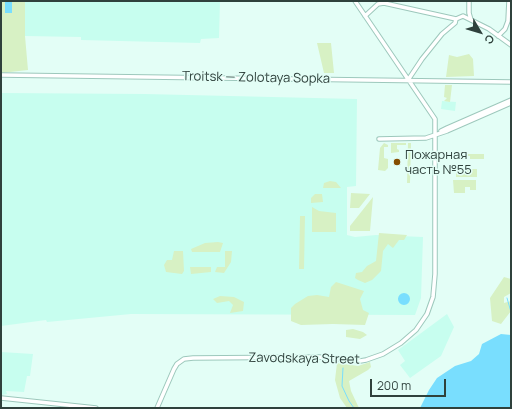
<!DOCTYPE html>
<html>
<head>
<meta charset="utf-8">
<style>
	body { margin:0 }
	#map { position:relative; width:512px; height:409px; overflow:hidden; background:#e3fef6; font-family:Manrope,sans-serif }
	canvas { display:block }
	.frame { position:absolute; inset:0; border:2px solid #2f413c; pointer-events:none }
	.north { position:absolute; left:460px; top:12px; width:40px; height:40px; -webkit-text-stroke:3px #e3fef6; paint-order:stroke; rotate:128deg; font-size:11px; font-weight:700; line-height:16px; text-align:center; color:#2f413c }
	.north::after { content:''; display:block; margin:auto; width:14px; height:18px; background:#2f413c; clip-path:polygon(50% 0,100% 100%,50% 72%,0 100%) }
	.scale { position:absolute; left:370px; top:379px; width:76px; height:18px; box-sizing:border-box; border:2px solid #2f413c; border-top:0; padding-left:5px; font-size:12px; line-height:14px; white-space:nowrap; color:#2f413c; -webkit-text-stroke:3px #e3fef6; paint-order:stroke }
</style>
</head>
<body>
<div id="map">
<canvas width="512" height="409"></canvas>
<div class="frame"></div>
<div class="north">С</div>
<div class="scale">200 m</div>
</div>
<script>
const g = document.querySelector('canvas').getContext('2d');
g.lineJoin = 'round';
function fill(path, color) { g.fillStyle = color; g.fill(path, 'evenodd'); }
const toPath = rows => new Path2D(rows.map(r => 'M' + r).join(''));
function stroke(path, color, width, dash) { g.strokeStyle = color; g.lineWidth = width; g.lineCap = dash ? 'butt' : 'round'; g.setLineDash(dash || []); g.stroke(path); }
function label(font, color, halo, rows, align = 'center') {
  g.font = font + ' Manrope,sans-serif'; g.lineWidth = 3; g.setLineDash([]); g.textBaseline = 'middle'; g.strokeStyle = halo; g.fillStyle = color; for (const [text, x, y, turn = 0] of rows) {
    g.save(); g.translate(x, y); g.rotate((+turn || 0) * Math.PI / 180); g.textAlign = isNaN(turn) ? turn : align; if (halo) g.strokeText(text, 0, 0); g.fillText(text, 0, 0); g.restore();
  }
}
fill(toPath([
	[25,1,220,1,219,38,201,39,200,43,81,40,81,37,25,36],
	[1,93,145,94,357,99,356,186,347,187,347,235,355,237,376,235,423,237,421,298,415,315,131,314,47,322,46,320,1,326],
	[442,101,456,102,455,111,441,109],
	[447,314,454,327,441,356,410,378,400,365,405,361,398,350],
	[1,352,33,354,30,376,27,376,24,392,6,391,7,394,1,395]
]), '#c7feef');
fill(toPath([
	[1,1,25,1,25,36,28,70,1,73],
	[317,43,331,43,334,73,324,73],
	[469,54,473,59,474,76,446,77,449,55,457,57],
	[445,85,452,85,450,102,444,101,447,98,444,97],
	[384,143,388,145,388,147,384,147,384,158,388,159,388,168,385,171,378,170,380,148],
	[391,143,406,143,406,145,397,145,397,149,399,150,399,152,391,153],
	[408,143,411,143,410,183,407,183],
	[467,154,484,154,484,159,470,159,470,156,467,156],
	[463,169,477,169,477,177,456,177,456,173,463,175],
	[453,180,476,180,476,190,470,190,470,187,465,187,465,193,454,193],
	[330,181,336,182,341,188,323,188,324,183],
	[351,193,370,194,359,208,350,208],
	[315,194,322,194,323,202,311,203,311,198],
	[373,197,370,231,350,231,350,226],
	[312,207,319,211,336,213,336,232,312,232],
	[300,216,305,216,304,269,299,269],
	[379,233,407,235,404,240,399,240,393,248,388,244,383,251,381,271,372,280,365,283,358,280,355,278,356,273,362,272,367,266,376,261],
	[218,242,223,243,220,252,192,252,191,249,205,243],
	[174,251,183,251,184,271,182,274,166,272,164,265,167,260,172,260],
	[225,251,232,251,231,262,224,273,215,272,217,267,225,267],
	[190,267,211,267,211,272,191,274],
	[504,277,511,279,511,293,504,297,504,303,511,301,511,311,501,324,492,321,490,298],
	[336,282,364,291,360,299,363,310,369,313,365,325,333,324,301,325,291,321,291,308,295,304,308,296,317,295,329,297,331,287],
	[220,296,234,297,244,302,243,311,230,313,233,305,229,301,217,303,213,299],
	[353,329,363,332,367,335,360,339,346,337,346,330],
	[370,362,371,367,368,370,349,381,351,391,359,408,347,408,340,398,335,380,337,363,358,366]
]), '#d7f1c4');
fill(toPath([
	[5,1,12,1,12,13,5,13],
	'398 299a6 6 0 1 1 12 0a6 6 0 1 1-12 0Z',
	[501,334,511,335,511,408,420,408,429,390,437,378,455,366,471,361,479,354,482,344]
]), '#79defe');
stroke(toPath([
	[507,298,511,312],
	[343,368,342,386,349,401,354,408]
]), '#79defe', 1);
const minor = toPath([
	[469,1,469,13,471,20],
	[365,16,378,4,384,3,456,19,463,16,489,29,511,45],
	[498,36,505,29,508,21,509,1],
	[1,75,511,82],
	[408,80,422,59,442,34,455,23,456,19],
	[441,131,447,128,511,100],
	[379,139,426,138,447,131,511,103],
	[1,398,96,408],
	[157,408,174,369,177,364,184,359,193,358,319,357,360,361,366,360,383,354,401,343,416,330,427,314,433,297,435,274,435,119,355,1]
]);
stroke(minor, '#9dc8bc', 5.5);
stroke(minor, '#fff', 3.5);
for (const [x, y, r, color] of [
	[397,162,4,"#854e00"]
]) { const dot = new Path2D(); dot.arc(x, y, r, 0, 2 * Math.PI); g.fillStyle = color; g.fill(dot); stroke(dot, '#e3fef6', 1.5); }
label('13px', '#2f413c', '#e3fef6', [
	["Troitsk — Zolotaya Sopka",256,78,1],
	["Zavodskaya Street",304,359,1]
]);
label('13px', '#2f413c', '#e3fef6', [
	["Пожарная",405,155],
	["часть №55",405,170]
], 'left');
</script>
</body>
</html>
